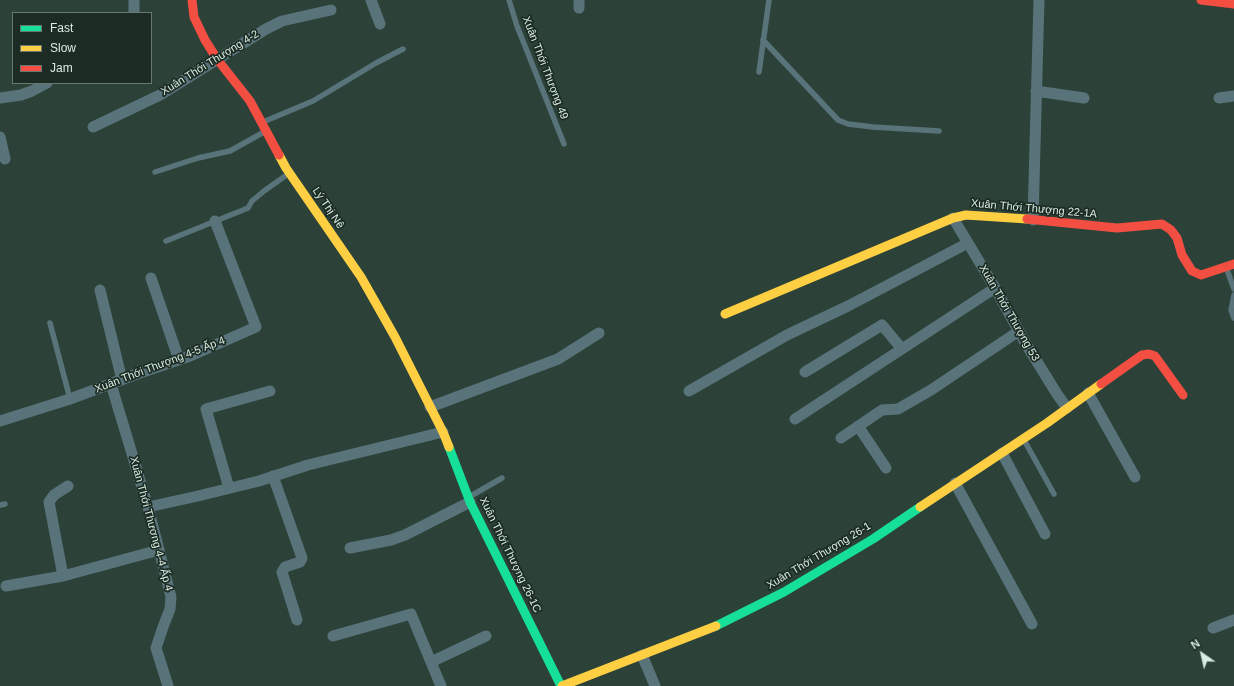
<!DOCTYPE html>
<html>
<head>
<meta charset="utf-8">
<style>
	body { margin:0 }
	#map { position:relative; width:1234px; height:686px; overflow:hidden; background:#2c4238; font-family:Helvetica,sans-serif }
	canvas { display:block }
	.legend { position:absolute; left:12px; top:12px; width:140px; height:72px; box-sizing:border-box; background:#1c2c24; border:1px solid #677970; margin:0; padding:5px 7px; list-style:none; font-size:12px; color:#d8ede2 }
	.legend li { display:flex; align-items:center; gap:8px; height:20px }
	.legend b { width:20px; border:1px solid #677970 }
	.north { position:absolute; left:1182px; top:634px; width:40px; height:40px; -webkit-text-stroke:3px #1c2c24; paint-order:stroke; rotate:326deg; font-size:11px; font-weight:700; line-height:16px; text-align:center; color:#d8ede2 }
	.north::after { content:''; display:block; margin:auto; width:14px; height:18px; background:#d8ede2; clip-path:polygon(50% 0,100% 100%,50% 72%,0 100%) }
</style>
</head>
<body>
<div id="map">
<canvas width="1234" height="686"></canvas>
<ul class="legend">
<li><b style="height:5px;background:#16e098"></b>Fast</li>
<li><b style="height:5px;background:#ffcf43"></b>Slow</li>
<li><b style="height:5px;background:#f24e42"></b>Jam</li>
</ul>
<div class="north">N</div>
</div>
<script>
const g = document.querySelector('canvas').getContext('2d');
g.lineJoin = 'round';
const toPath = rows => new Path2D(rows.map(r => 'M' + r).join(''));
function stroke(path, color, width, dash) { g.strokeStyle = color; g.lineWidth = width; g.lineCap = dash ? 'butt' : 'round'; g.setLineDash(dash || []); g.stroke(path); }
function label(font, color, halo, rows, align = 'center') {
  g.font = font + ' Helvetica,sans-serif'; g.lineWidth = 3.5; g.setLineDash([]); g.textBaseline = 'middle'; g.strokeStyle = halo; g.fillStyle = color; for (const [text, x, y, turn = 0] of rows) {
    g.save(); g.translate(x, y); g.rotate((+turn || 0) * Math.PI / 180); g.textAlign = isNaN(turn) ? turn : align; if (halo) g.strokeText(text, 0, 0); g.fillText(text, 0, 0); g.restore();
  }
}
stroke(toPath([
	[509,0,517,26,564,144],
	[763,40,838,120,848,124,873,127,939,131],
	[759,72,769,0],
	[263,122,313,101,376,63,403,49],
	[155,172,198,158,230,151,264,132],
	[166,241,248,208,252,201,264,191,288,174],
	[1226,267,1234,289],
	[1234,295,1231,310,1234,318],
	[50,323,70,399],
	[1024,440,1054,494],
	[469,497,502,478],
	[0,505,5,504]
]), '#59737a', 5.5);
stroke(toPath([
	[134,0,134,13],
	[371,0,380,24],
	[579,0,579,8],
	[1036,91,1084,98],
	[0,98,21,95,32,91,47,83],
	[1219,98,1234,96],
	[93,127,160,95,266,29,282,21,331,10],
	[0,137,5,159],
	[953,218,995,288,1026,344,1057,394,1067,408],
	[1033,220,1039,0],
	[151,278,179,360],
	[100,290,122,380],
	[805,372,882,325,902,349],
	[111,384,148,507,171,597,170,609,163,627,156,648,168,686],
	[689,391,787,335,848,306,968,243],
	[1088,393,1135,477],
	[430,407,558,359,599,333],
	[795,419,995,288],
	[0,421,70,399,134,375,190,356,256,327,215,221],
	[858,426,886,468],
	[841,438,882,410,898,409,931,390,1019,331],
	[1002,453,1045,534],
	[273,476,302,558,300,562,285,567,282,572,297,620],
	[955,483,1032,624],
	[229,488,206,409,270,391],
	[148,507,198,496,259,481,308,465,443,432],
	[350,548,391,540,405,535,470,502],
	[63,576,49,502,54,495,68,486],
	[6,586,63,576,159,550],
	[1213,628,1234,620],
	[333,636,411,614,441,686],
	[642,655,655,686],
	[431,662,486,636]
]), '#59737a', 11);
stroke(toPath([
	[449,447,470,502,561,686],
	[716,626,784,592,873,539,920,507]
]), '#16e098', 9);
stroke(toPath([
	[279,155,286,168,361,277,395,337,443,432,449,447],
	[725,314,953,218,966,215,1027,219],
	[920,507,1047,423,1101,384],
	[562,686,716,626]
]), '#ffcf43', 9);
stroke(toPath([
	[192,0,194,17,205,40,217,59,250,101,279,155],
	[1201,0,1234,4],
	[1027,219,1117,228,1162,224,1171,230,1177,238,1182,255,1192,271,1201,275,1234,264],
	[1101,384,1142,355,1149,354,1155,356,1183,395]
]), '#f24e42', 9);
label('11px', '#d8ede2', '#1c2c24', [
	["Xuân Thới Thượng 4-2",210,63,-32],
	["Xuân Thới Thượng 49",545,68,69],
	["Lý Thị Nê",328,208,56],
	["Xuân Thới Thượng 22-1A",1034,209,5],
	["Xuân Thới Thượng 53",1009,313,60],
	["Xuân Thới Thượng 4-5 Ấp 4",160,365,-21],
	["Xuân Thới Thượng 4-4 Ấp 4",151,524,75],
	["Xuân Thới Thượng 26-1C",510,555,64],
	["Xuân Thới Thượng 26-1",819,556,-31]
]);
</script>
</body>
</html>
